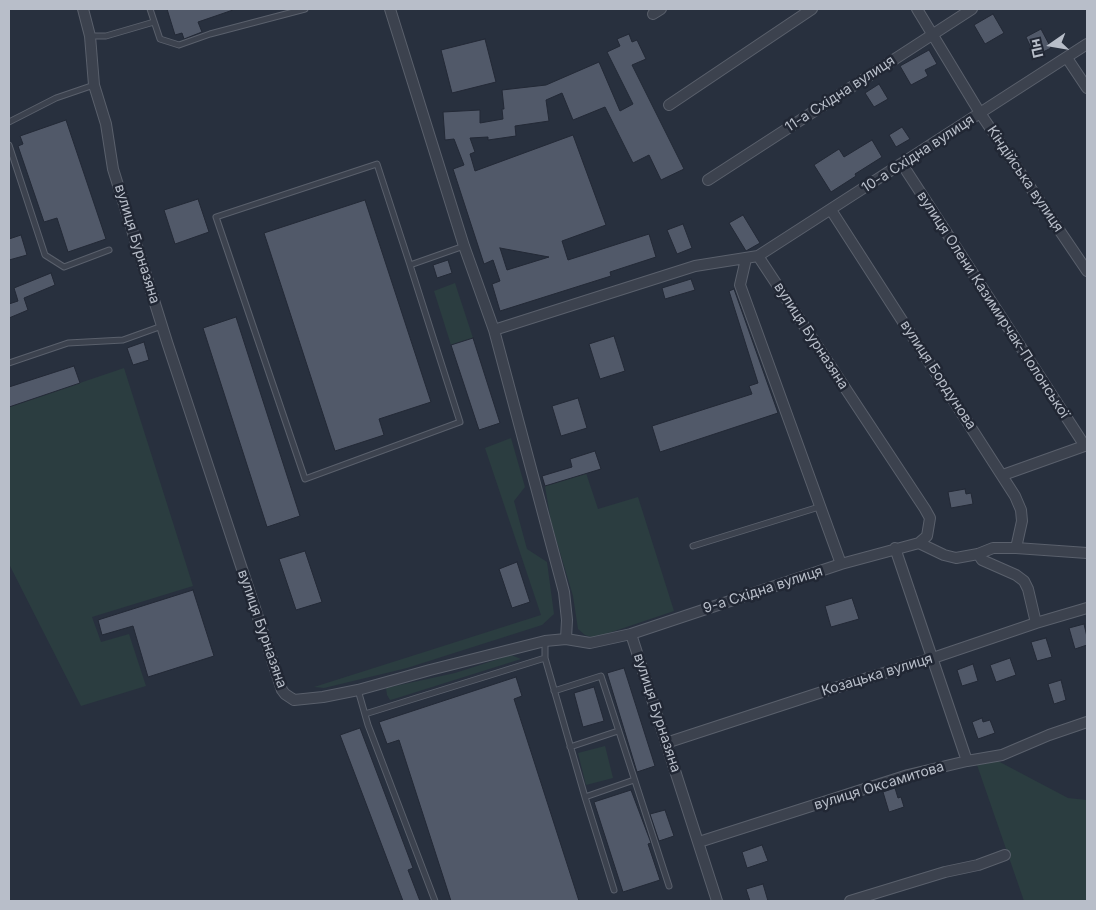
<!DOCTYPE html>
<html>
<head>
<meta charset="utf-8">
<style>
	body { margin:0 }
	#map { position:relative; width:1096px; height:910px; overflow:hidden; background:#28303e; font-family:Inter,sans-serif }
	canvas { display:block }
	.frame { position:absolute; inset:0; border:10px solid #b8bec9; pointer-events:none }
	.north { position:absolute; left:1026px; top:20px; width:50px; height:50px; -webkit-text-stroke:4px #212734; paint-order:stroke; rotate:257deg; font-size:14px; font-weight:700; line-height:20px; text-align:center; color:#b8bec9 }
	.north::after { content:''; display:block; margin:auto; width:18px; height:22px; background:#b8bec9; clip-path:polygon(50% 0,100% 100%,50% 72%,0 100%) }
</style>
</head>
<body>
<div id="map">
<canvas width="1096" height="910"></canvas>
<div class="frame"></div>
<div class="north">Пн</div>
</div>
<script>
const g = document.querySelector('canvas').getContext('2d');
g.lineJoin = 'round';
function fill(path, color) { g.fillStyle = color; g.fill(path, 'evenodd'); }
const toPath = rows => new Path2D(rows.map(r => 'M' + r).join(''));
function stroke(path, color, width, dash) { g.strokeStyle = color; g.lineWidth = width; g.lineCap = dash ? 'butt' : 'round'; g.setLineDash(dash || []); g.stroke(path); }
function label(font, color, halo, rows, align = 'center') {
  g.font = font + ' Inter,sans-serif'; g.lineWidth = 5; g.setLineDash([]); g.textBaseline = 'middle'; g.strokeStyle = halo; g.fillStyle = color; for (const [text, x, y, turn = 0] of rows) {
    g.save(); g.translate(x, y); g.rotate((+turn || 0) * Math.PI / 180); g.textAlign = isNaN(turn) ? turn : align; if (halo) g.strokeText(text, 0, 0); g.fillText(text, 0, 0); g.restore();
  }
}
fill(toPath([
	[455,283,473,338,451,345,434,291],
	[124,368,193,586,92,617,101,642,129,634,146,686,81,706,9,564,9,407],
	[511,438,525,487,514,501,527,549,547,562,554,614,542,625,407,668,324,688,314,687,541,615,485,448],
	[586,473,598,509,638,497,674,611,594,638,585,635,578,629,573,596,551,522,545,486],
	[511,655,521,659,394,699,390,700,387,695,386,688,455,673],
	[605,746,613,778,586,785,578,753],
	[996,760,1068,798,1087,800,1087,901,1024,901,976,762]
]), '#2b3d40');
const building = toPath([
	[167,9,232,9,233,10,198,22,202,32,184,39,182,33,175,35,167,9],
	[993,14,1004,33,985,44,974,25,993,14],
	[1041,29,1051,48,1035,56,1026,37,1041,29],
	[629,34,632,42,637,40,646,59,632,65,684,169,661,180,649,155,633,163,605,107,573,120,562,93,546,100,549,121,515,126,516,136,488,140,488,137,470,138,475,152,470,154,475,171,573,135,606,225,562,241,568,260,649,234,656,257,610,272,611,276,500,311,492,284,500,281,493,260,484,264,453,169,464,165,454,139,445,140,443,112,480,110,480,123,503,119,502,109,504,109,502,90,546,85,599,62,620,111,633,104,607,52,620,46,617,39,629,34],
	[500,248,549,257,507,270,500,248],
	[485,39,496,82,452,93,441,50,485,39],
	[929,50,937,64,925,70,928,76,911,85,900,66,929,50],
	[879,84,888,99,874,107,865,93,879,84],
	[66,120,106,239,68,252,57,218,44,222,18,146,23,144,20,136,66,120],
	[902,127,910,139,896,147,889,135,902,127],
	[872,140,882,157,855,174,856,176,831,192,814,165,839,149,844,157,872,140],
	[198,199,209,232,175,244,164,210,198,199],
	[365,200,431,402,379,419,384,435,335,451,264,233,365,200],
	[743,215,760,243,746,251,729,223,743,215],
	[683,224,692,248,677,254,667,230,683,224],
	[21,235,27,255,9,260,9,239,21,235],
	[448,260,452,273,437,278,433,265,448,260],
	[51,273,55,285,24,298,28,310,9,318,9,304,18,301,14,288,51,273],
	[691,279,695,290,665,299,662,288,691,279],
	[734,289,778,413,660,452,652,426,752,394,749,386,758,383,729,291,734,289],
	[236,317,300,516,267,527,203,328,236,317],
	[614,336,625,371,600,379,589,344,614,336],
	[473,338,500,423,479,430,451,345,473,338],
	[144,342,149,360,133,365,127,348,144,342],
	[74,366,80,383,9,407,9,387,74,366],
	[578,398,587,428,561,436,552,406,578,398],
	[595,451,601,469,545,486,542,476,572,467,570,459,595,451],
	[965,489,966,494,971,493,973,504,951,508,948,492,965,489],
	[305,551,322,602,296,610,279,559,305,551],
	[517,562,530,602,512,608,499,569,517,562],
	[193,590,214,656,148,677,133,626,102,635,98,620,193,590],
	[852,598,859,619,831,627,825,606,852,598],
	[1084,624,1087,637,1087,645,1075,649,1069,628,1084,624],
	[1046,638,1052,657,1037,661,1031,642,1046,638],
	[1010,658,1016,675,996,682,990,665,1010,658],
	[973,664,978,681,962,686,957,670,973,664],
	[624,668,655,766,637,772,607,673,624,668],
	[516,677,522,696,514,699,579,901,451,901,399,740,387,744,379,722,516,677],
	[1061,680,1066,700,1054,704,1048,684,1061,680],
	[594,687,604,721,583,727,574,693,594,687],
	[982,718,983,722,990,720,995,733,978,739,972,722,982,718],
	[360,728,413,868,408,870,420,901,403,901,340,735,360,728],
	[895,788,898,798,901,797,904,807,889,812,883,792,895,788],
	[631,790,651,843,648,844,660,880,623,892,594,802,631,790],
	[665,810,674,836,659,841,650,814,665,810],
	[762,845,768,861,747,868,742,852,762,845],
	[763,884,768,901,750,901,746,889,763,884]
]);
fill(building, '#515969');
stroke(building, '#232936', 1);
const service = toPath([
	[150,9,160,39,179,45,210,34,305,9],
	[90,36,106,36,154,22],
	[9,122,56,98,94,85],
	[9,145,45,255,64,267,109,250],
	[410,265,460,422,305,479,216,217,377,164,410,265,464,246],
	[9,363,68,343,123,340,162,326],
	[693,546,819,507],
	[545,658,585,797,614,890],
	[358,690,368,725,435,901],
	[554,691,601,676,669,886],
	[365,714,545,658,545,641],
	[570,747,618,731],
	[585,797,634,780]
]);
const minor = toPath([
	[83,9,90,36,94,85,106,124,113,169,167,342,282,690,285,694,294,700,323,697,358,690,430,670,545,641,566,639,590,643,631,634,717,901],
	[390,9,464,246,494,330,564,592,567,620,566,639],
	[917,9,980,113,1087,271],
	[653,14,661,9],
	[1067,58,1087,88],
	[669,105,812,9],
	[902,164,1085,446],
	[708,180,972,9],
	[831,210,1015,496,1021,510,1022,521,1016,548],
	[758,256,925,509,930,518,927,536,919,543],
	[746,259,740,285,841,564],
	[494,330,695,266,758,256,1087,44],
	[1003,475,1087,445],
	[895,548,967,761],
	[978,554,982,560,1016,575,1024,581,1028,589,1036,623],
	[631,634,841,564,919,543,944,555,956,558,978,554,993,548,1016,548,1087,553],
	[666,743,822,692,933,658,1036,623,1087,608],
	[699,842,908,775,967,761,1002,755,1049,735,1087,722],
	[850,901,945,872,978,865,1005,855]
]);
stroke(service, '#5a606c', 7);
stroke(minor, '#5a606c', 12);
stroke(service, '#3c424e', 5);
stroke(minor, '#3c424e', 10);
label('14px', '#b8bec9', '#212734', [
	["11-а Східна вулиця",840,94,-33],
	["10-а Східна вулиця",918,154,-33],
	["Кіндійська вулиця",1025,179,56],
	["вулиця Бурназяна",137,244,73],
	["вулиця Олени Казимирчак-Полонської",993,305,57],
	["вулиця Бурназяна",811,336,57],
	["вулиця Бордунова",938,375,57],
	["9-а Східна вулиця",763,590,-18],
	["вулиця Бурназяна",262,629,71],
	["Козацька вулиця",877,675,-17],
	["вулиця Бурназяна",657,713,72],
	["вулиця Оксамитова",879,786,-17]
]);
</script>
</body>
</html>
